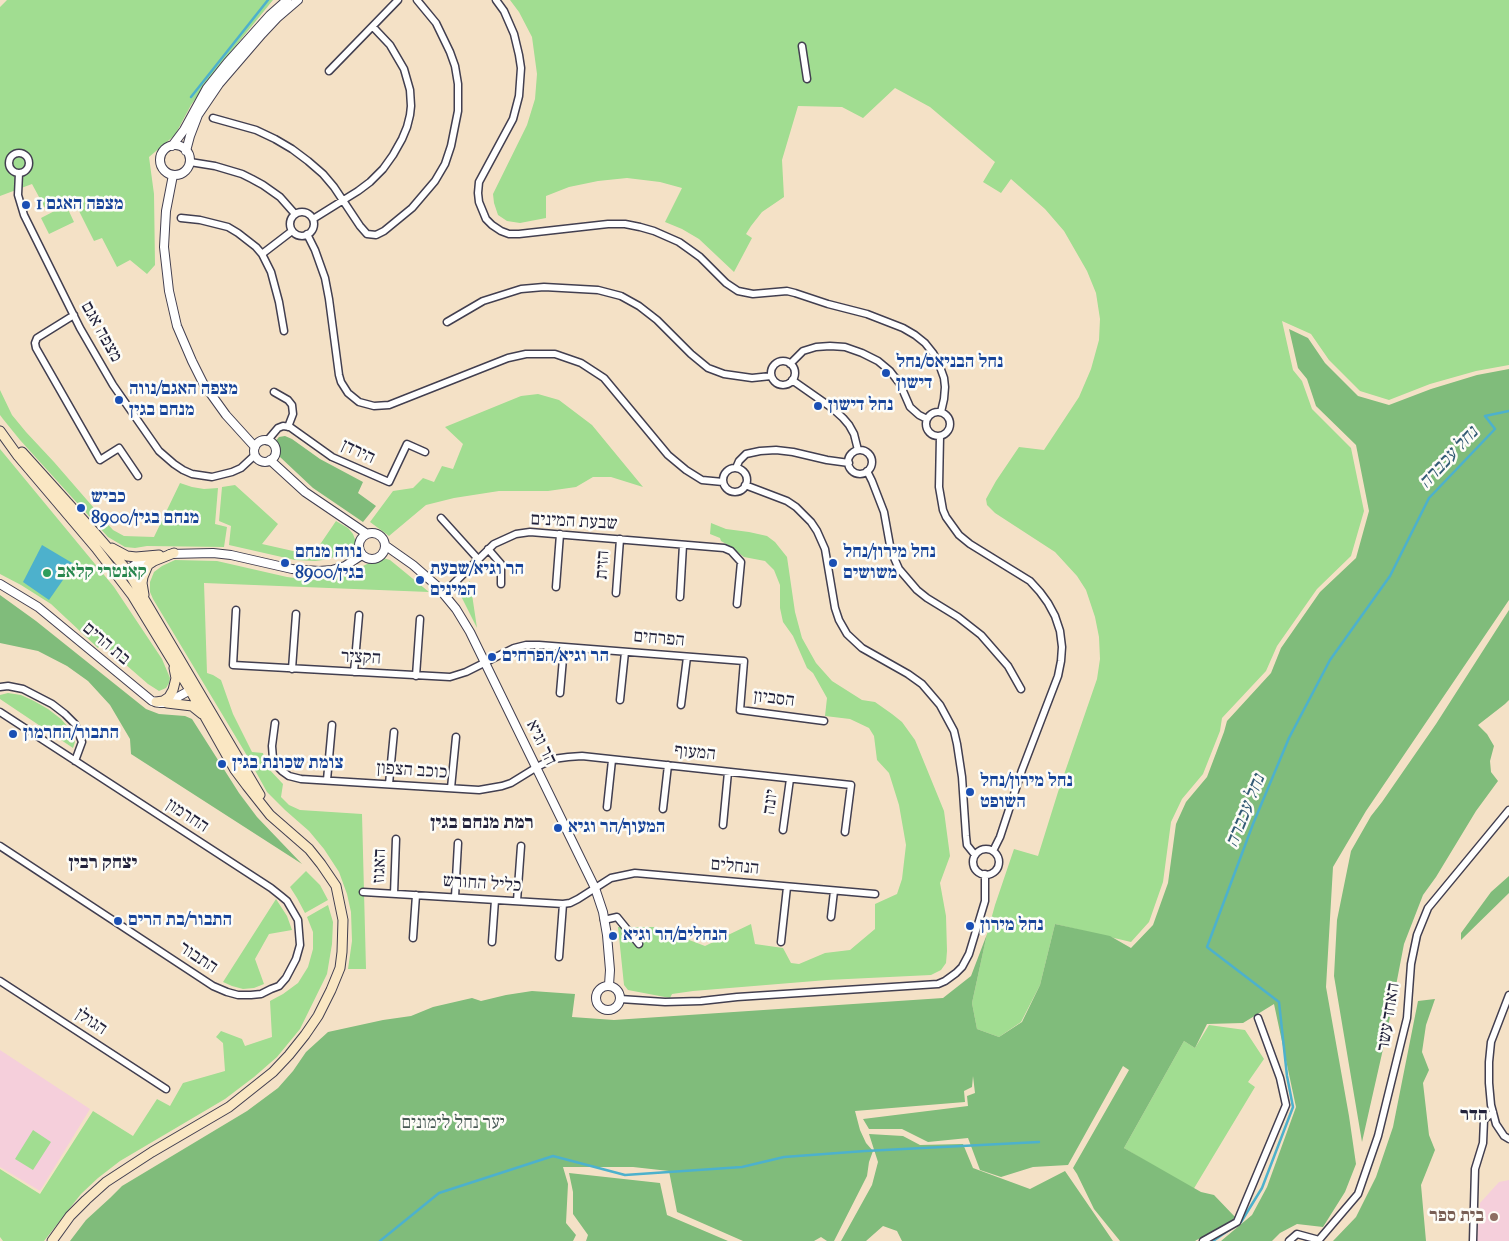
<!DOCTYPE html>
<html>
<head>
<meta charset="utf-8">
<style>
	body { margin:0 }
	canvas { display:block; background:#f4e1c6 }
</style>
</head>
<body>
<canvas width="1509" height="1241"></canvas>
<script>
const g = document.querySelector('canvas').getContext('2d');
g.lineJoin = 'round';
function fill(path, color) { g.fillStyle = color; g.fill(path, 'evenodd'); }
const toPath = rows => new Path2D(rows.map(r => 'M' + r).join(''));
function stroke(path, color, width, dash) { g.strokeStyle = color; g.lineWidth = width; g.lineCap = dash ? 'butt' : 'round'; g.setLineDash(dash || []); g.stroke(path); }
function label(font, color, halo, rows, align = 'center') {
  g.font = font + ' "IM FELL French Canon","Frank Ruhl Libre",serif'; g.lineWidth = 5; g.setLineDash([]); g.textBaseline = 'middle'; g.strokeStyle = halo; g.fillStyle = color; for (const [text, x, y, turn = 0] of rows) {
    g.save(); g.translate(x, y); g.rotate((+turn || 0) * Math.PI / 180); g.textAlign = isNaN(turn) ? turn : align; if (halo) g.strokeText(text, 0, 0); g.fillText(text, 0, 0); g.restore();
  }
}
fill(toPath([
	[0,1050,90,1109,40,1191,0,1167],
	[1509,1180,1509,1241,1477,1241,1480,1203,1499,1182]
]), '#f5cfdb');
fill(toPath([
	[7,0,273,0,229,54,191,105,175,135,149,157,154,194,155,265,147,274,130,260,117,267,102,238,94,241,72,197,45,208,32,184,0,196,0,7],
	[510,0,1509,0,1509,365,1476,371,1430,384,1389,400,1360,391,1329,360,1311,334,1282,321,1293,370,1302,381,1312,409,1351,448,1364,511,1351,556,1317,589,1277,646,1266,671,1222,718,1220,731,1203,774,1182,799,1171,822,1163,882,1149,922,1131,942,1055,924,1040,985,1021,1022,999,1037,977,1029,972,1003,987,934,995,905,1014,849,1038,856,1058,792,1097,679,1100,659,1099,637,1095,617,1086,590,1077,576,1055,552,995,513,987,505,986,499,996,481,1019,447,1044,450,1079,397,1091,369,1099,340,1100,319,1096,293,1087,271,1064,231,1045,209,1011,179,1001,193,983,182,995,162,930,107,895,88,863,118,842,107,798,106,782,160,784,197,762,212,751,226,746,234,752,238,734,272,699,239,682,229,665,222,682,188,660,182,627,178,598,181,569,187,546,196,546,218,520,223,507,221,498,215,494,203,493,194,527,125,535,99,537,74,532,37,519,12],
	[66,205,74,222,49,234,41,218],
	[0,390,12,415,26,432,54,462,113,530,124,536,154,537,180,483,192,487,204,489,218,488,215,524,227,527,224,547,147,546,135,548,125,547,108,537,20,440,3,419,0,415],
	[538,394,559,400,592,425,643,487,611,477,593,477,576,487,548,491,499,491,454,498,426,505,389,536,370,522,393,491,413,488,423,478,434,482,442,466,453,469,463,444,445,427,521,396],
	[0,449,114,587,162,659,170,678,169,683,166,688,159,691,148,684,102,644,98,648,51,604,21,585,0,574],
	[235,485,278,524,262,544,302,553,310,552,319,548,329,558,323,560,315,561,295,560,229,545,231,526,219,521,222,487],
	[336,521,348,528,353,534,356,542,354,548,346,554,331,558,319,546],
	[711,523,726,529,749,532,767,536,775,542,787,557,795,612,802,638,816,663,832,681,862,700,875,702,892,714,902,722,915,740,944,811,950,856,940,883,946,916,947,951,946,963,941,970,931,975,827,980,693,991,672,994,670,998,628,990,624,985,618,927,655,927,705,946,751,924,755,944,783,948,791,963,799,964,825,953,850,950,875,929,875,904,897,894,902,879,906,845,899,805,889,773,877,760,874,736,869,728,850,719,825,716,827,698,813,673,807,668,793,636,783,622,780,608,780,585,774,570,765,561,744,557,728,545,721,541,720,538,710,534],
	[383,558,390,560,429,592,204,583,207,673,213,675,221,680,233,714,252,752,263,753,267,767,283,784,281,797,289,805,300,810,362,814,366,969,348,969,352,941,351,912,347,894,339,872,324,849,309,831,285,810,267,792,246,754,153,599,150,592,150,582,154,572,162,566,175,560,217,561,287,577,311,580,329,578,345,575,369,563],
	[470,581,477,628,460,594,461,588],
	[8,693,21,695,34,701,48,709,61,719,69,728,73,736,75,742,73,748,0,699,0,695],
	[306,871,320,885,328,900,305,913,297,898,290,887],
	[276,899,287,916,292,930,269,934,255,959,264,984,254,988,243,989,232,986,223,982],
	[328,905,333,922,332,944,327,974,300,1029,277,1057,254,1077,225,1099,120,1161,98,1178,81,1194,44,1241,3,1241,0,1237,0,1169,40,1194,93,1111,133,1136,157,1099,170,1106,183,1083,225,1071,223,1043,216,1037,221,1031,242,1039,245,1046,272,1037,270,1001,283,994,298,983,308,967,313,949,313,932,307,917],
	[1209,1025,1245,1030,1264,1059,1248,1082,1255,1087,1193,1190,1124,1148,1184,1041,1195,1048],
	[33,1130,51,1142,33,1170,15,1159]
]), '#a1dd91');
fill(toPath([
	[1289,329,1308,338,1325,363,1358,396,1389,405,1431,389,1477,375,1509,369,1509,600,1366,811,1333,867,1326,987,1349,1116,1356,1164,1345,1192,1323,1227,1297,1224,1280,1233,1272,1241,1221,1241,1252,1215,1267,1187,1296,1107,1274,1004,1243,1023,1207,1024,1195,1048,1184,1041,1124,1148,1201,1192,1214,1195,1236,1218,1195,1241,1120,1241,1094,1209,1077,1174,1073,1168,1129,1070,1123,1066,1068,1165,1033,1167,1001,1177,980,1170,968,1138,928,1142,902,1129,869,1129,863,1119,968,1106,967,1096,975,1093,973,1076,972,1087,964,1091,965,1102,855,1111,860,1130,866,1143,873,1151,869,1162,867,1176,834,1241,827,1241,821,1237,814,1241,743,1241,677,1212,669,1171,633,1167,563,1167,568,1184,566,1223,576,1235,573,1241,70,1241,86,1220,110,1198,122,1186,247,1111,278,1088,293,1071,306,1052,328,1032,383,1020,411,1016,433,1007,472,998,481,1001,506,995,532,991,575,994,572,1017,614,1020,943,998,971,976,987,934,972,1003,977,1029,999,1037,1022,1022,1040,985,1055,924,1110,936,1131,948,1153,925,1168,883,1176,824,1186,802,1207,777,1224,732,1227,721,1271,673,1281,648,1320,592,1356,558,1369,511,1356,445,1316,406,1307,379,1298,368],
	[285,436,292,439,320,459,363,482,358,493,376,506,363,522,313,488,280,457,275,450,274,443,279,437],
	[0,595,36,621,146,709,159,714,185,716,192,719,239,793,257,817,302,864,131,754,130,739,110,705,88,681,67,666,38,651,0,643],
	[1509,610,1509,700,1505,704,1478,725,1487,734,1494,746,1490,761,1491,772,1498,781,1476,811,1436,877,1423,895,1404,944,1388,1027,1362,1142,1334,976,1337,920,1351,851,1371,816,1382,802,1436,724],
	[1509,876,1509,893,1461,940,1461,933,1491,892],
	[1435,999,1426,1025,1422,1052,1429,1070,1423,1083,1429,1135,1435,1150,1421,1185,1426,1241,1333,1241,1356,1217,1376,1177,1393,1127,1418,1001],
	[869,1134,903,1136,920,1145,963,1144,973,1168,1030,1189,1065,1171,1113,1241,902,1241,897,1231,883,1226,866,1241,841,1241,872,1185,878,1162],
	[569,1173,660,1183,667,1215,728,1241,586,1241,588,1235,573,1214,573,1192]
]), '#80bc7b');
fill(toPath([
	[42,545,74,564,49,600,23,582]
]), '#4db1cc');
stroke(toPath([
	[191,97,268,0],
	[1238,1224,1241,1222,1262,1188,1293,1107,1287,1076,1279,1002,1207,947,1253,824,1289,738,1330,660,1390,576,1429,498,1495,429,1485,416,1509,411],
	[380,1241,439,1193,553,1156,625,1175,742,1167,784,1157,865,1151,1039,1142],
	[1213,1241,1229,1230]
]), '#4db1cc', 2.5);
const minor = toPath([
	[496,0,504,11,514,34,519,55,521,68,519,96,513,119,479,182,478,193,479,202,486,219,492,225,501,231,509,234,519,234,608,224,625,224,640,227,654,231,679,242,700,257,726,283,738,291,753,294,787,291,795,293,828,304,867,314,903,328,915,335,925,343,933,353,939,364,944,378,945,387,944,399,941,412],
	[802,46,807,79],
	[329,71,398,0],
	[213,118,256,130,275,139,292,149,308,161,323,174,334,187,360,226,367,234,376,235,384,231,412,208,435,181,445,164,451,146,458,111,458,84,455,66,450,52,436,23,417,0],
	'9 163a10 10 0 1 1 20 0a10 10 0 1 1-20 0Z',
	[190,162,215,166,242,174,252,179,263,185,280,197,295,214],
	[19,173,18,195,24,215,80,328,113,385,159,451,174,464,183,470,192,474,212,477,232,472,241,468,255,455],
	'290 224a12 12 0 1 1 24 0a12 12 0 1 1-24 0Z',
	[181,218,200,220,228,227,238,233,256,247,262,254,271,272,279,302,284,331],
	[313,219,358,191,370,182,383,169,393,155,402,139,407,127,410,115,411,106,410,90,404,69,390,45,373,27],
	[307,234,315,250,325,278,329,299,339,375,341,382,348,393,359,402,374,406,389,405,508,358,526,354,555,354,581,363,604,378,668,455,686,470,702,480,723,482],
	[262,254,292,231],
	[74,315,37,338,35,343,36,348,100,460,119,448,138,476],
	[447,322,483,301,521,289,544,287,598,290,621,296,639,306,657,320,691,354,708,368,724,374,752,378,771,376],
	'771 373a12 12 0 1 1 24 0a12 12 0 1 1-24 0Z',
	[790,364,803,351,816,347,830,346,845,347,862,353,878,361,890,371,900,384,910,407,919,415,927,419],
	[792,380,832,408,843,418,849,425,854,434,858,450],
	[274,392,288,400,292,405,293,414,288,427],
	'926 424a12 12 0 1 1 24 0a12 12 0 1 1-24 0Z',
	[940,436,939,487,943,510,946,517,959,535,970,544,1030,581,1040,592,1048,603,1055,616,1060,631,1062,647,1061,661,1058,676,1022,770,1000,837,993,851],
	[267,441,278,428,283,426,290,427,332,457,389,482,407,444,425,452],
	'848 462a12 12 0 1 1 24 0a12 12 0 1 1-24 0Z',
	[736,468,739,461,746,454,760,451,776,450,793,452,827,460,849,463],
	'723 480a12 12 0 1 1 24 0a12 12 0 1 1-24 0Z',
	[867,471,872,481,884,512,891,551,899,569,917,590,927,598,958,617,981,635,1008,666,1021,689],
	[745,485,787,501,796,507,811,522,817,531,825,549,835,608,839,620,847,634,862,648,908,674,922,684,940,705,954,731,957,744,962,777,966,836,967,845,975,855],
	[441,518,478,559],
	[488,549,501,564,501,584],
	[556,587,560,534],
	[444,593,494,544,516,534,530,532,724,548,731,551,741,562,737,604],
	[616,593,620,539],
	[680,597,683,545],
	[236,610,233,665,450,677,466,672,514,648,526,645,539,645,744,661,740,710,824,721],
	[292,669,296,614],
	[354,672,359,615],
	[416,676,420,619],
	[0,687,8,686,23,689,52,704,65,714,75,724,82,742,75,761],
	[560,693,564,647],
	[620,700,625,652],
	[681,705,687,657],
	[0,712,271,888,281,896,287,901,298,920,300,945,296,959,286,978,279,986,271,989,261,994,251,995,238,995,227,992,213,986,0,846],
	[275,723,272,746,273,759,276,765,282,771,289,776,301,779,479,790,502,786,511,783,537,767,553,759,568,757,582,756,851,785,845,832],
	[327,780,332,725],
	[389,784,394,732],
	[451,788,456,737],
	[607,807,612,760],
	[663,809,668,765],
	[723,825,728,772],
	[783,830,790,779],
	'973 862a13 13 0 1 1 26 0a13 13 0 1 1-26 0Z',
	[363,892,563,904,570,903,578,899,611,878,635,873,875,894],
	[394,894,396,839],
	[455,897,458,843],
	[517,901,521,846],
	[831,917,834,891],
	[604,920,617,917,639,944],
	[413,938,416,895],
	[492,942,495,900],
	[781,942,787,887],
	[559,957,563,904],
	[0,981,166,1089],
	[1509,995,1491,1042,1489,1062,1489,1083,1491,1105,1496,1124,1504,1136,1509,1139],
	[620,999,665,1002,701,1001,737,997,938,984,945,981,956,973,962,967,969,954,985,901,985,874],
	[1203,1241,1237,1222,1286,1105,1280,1078,1258,1018],
	[1289,1241,1297,1234,1319,1240],
	[1318,1241,1358,1194,1378,1136,1407,1018,1411,964,1417,935,1428,908,1509,810],
	[1473,1241,1475,1169,1483,1143,1484,1120,1493,1112]
]);
const tertiary = toPath([
	'160 160a15 15 0 1 1 30 0a15 15 0 1 1-30 0Z',
	[172,146,184,130,207,88,227,63,270,15,287,0],
	[186,151,190,136,198,115,219,84,262,34,277,18,298,0],
	[173,175,166,211,164,247,169,291,177,326,192,361,203,383,226,415,255,447],
	'254 451a11 11 0 1 1 22 0a11 11 0 1 1-22 0Z',
	[270,460,305,492,367,534],
	'359 546a13 13 0 1 1 26 0a13 13 0 1 1-26 0Z',
	[386,546,413,565,437,586,456,609,470,632,595,888,603,912,607,935,610,970,609,985],
	[170,554,213,553,231,555,292,569,319,571,332,570,345,566,362,555],
	[119,577,136,564,151,558],
	[0,584,38,607,152,701,160,703,167,703,194,688],
	'596 998a12 12 0 1 1 24 0a12 12 0 1 1-24 0Z'
]);
const secondary = toPath([
	[0,431,18,456,96,548,132,595,190,690,235,770,247,786,270,815,309,849,321,864,336,886,343,920,342,952,340,968,331,990,318,1016,305,1035,289,1055,273,1072,229,1107,152,1152,106,1182,86,1200,70,1216,52,1241],
	[22,452,95,533,127,570,260,795],
	[112,548,127,556,136,557,159,555],
	[144,595,142,583,143,577,148,565,154,561,174,553],
	[156,702,163,701,169,697,173,690,176,678,174,668],
	[167,703,192,706,202,714]
]);
stroke(minor, '#423f50', 9);
stroke(tertiary, '#423f50', 10);
stroke(secondary, '#423f50', 11);
stroke(minor, '#fff', 6);
stroke(tertiary, '#fff', 8);
stroke(secondary, '#fae7c3', 9);
for (const [x, y, r, color] of [
	[26,205,5,"#1a4fb4"],
	[886,373,5,"#1a4fb4"],
	[119,400,5,"#1a4fb4"],
	[818,406,5,"#1a4fb4"],
	[81,508,5,"#1a4fb4"],
	[285,563,5,"#1a4fb4"],
	[833,563,5,"#1a4fb4"],
	[47,573,5,"#2e9e5b"],
	[420,580,5,"#1a4fb4"],
	[492,657,5,"#1a4fb4"],
	[13,734,5,"#1a4fb4"],
	[222,764,5,"#1a4fb4"],
	[970,792,5,"#1a4fb4"],
	[558,828,5,"#1a4fb4"],
	[118,921,5,"#1a4fb4"],
	[970,926,5,"#1a4fb4"],
	[613,936,5,"#1a4fb4"],
	[1494,1217,5,"#8d6e63"]
]) { const dot = new Path2D(); dot.arc(x, y, r, 0, 2 * Math.PI); g.fillStyle = color; g.fill(dot); stroke(dot, '#fdfcf7', 2); }
label('bold 18px', '#164399', '#fdfcf7', [
	["מצפה האגם 1",36,205],
	["נחל הבניאס/נחל",896,363],
	["דישון",896,384],
	["מצפה האגם/נווה",129,390],
	["מנחם בגין",129,411],
	["נחל דישון",828,406],
	["כביש",91,498],
	["8900/מנחם בגין",91,519],
	["נווה מנחם",295,553],
	["בגין/8900",295,574],
	["נחל מירון/נחל",843,553],
	["משושים",843,574],
	["הר וגיא/שבעת",430,570],
	["המינים",430,591],
	["הר וגיא/הפרחים",502,657],
	["התבור/החרמון",23,734],
	["צומת שכונת בגין",232,764],
	["נחל מירון/נחל",980,782],
	["השופט",980,803],
	["המעוף/הר וגיא",568,828],
	["התבור/בת הרים",128,921],
	["נחל מירון",980,926],
	["הנחלים/הר וגיא",623,936]
], 'left');
label('18px', '#22223b', '#fdfcf7', [
	["מצפה אגם",101,332,61],
	["הירדן",358,452,25],
	["שבעת המינים",574,522,3],
	["הזית",603,565,-86],
	["הפרחים",659,639,5],
	["בת הרים",106,644,40],
	["הקציר",361,658,3],
	["הסביון",774,699,7],
	["הר וגיא",541,743,64],
	["המעוף",695,753,6],
	["כוכב הצפון",412,771,4],
	["יונה",771,802,-82],
	["החרמון",187,816,33],
	["האגוז",380,866,-88],
	["הנחלים",735,867,5],
	["כליל החורש",482,884,4],
	["התבור",198,958,33],
	["האחד עשר",1389,1017,-81],
	["הגולן",91,1022,33]
]);
label('bold 18px', '#27864d', '#fdfcf7', [
	["קאנטרי קלאב",57,573]
], 'left');
label('18px', '#485a55', '#fdfcf7', [
	["יער נחל לימונים",453,1124]
]);
label('bold 18px', '#785e54', '#fdfcf7', [
	["בית ספר",1484,1217]
], 'right');
label('italic 19px', '#335b75', '#fdfcf7', [
	["נחל עכברה",1449,458,-47],
	["נחל עכברה",1246,811,-68]
]);
label('bold 19px', '#22223b', '#fdfcf7', [
	["רמת מנחם בגין",482,823],
	["יצחק רבין",103,863],
	["הדר",1474,1115]
]);
</script>
</body>
</html>
